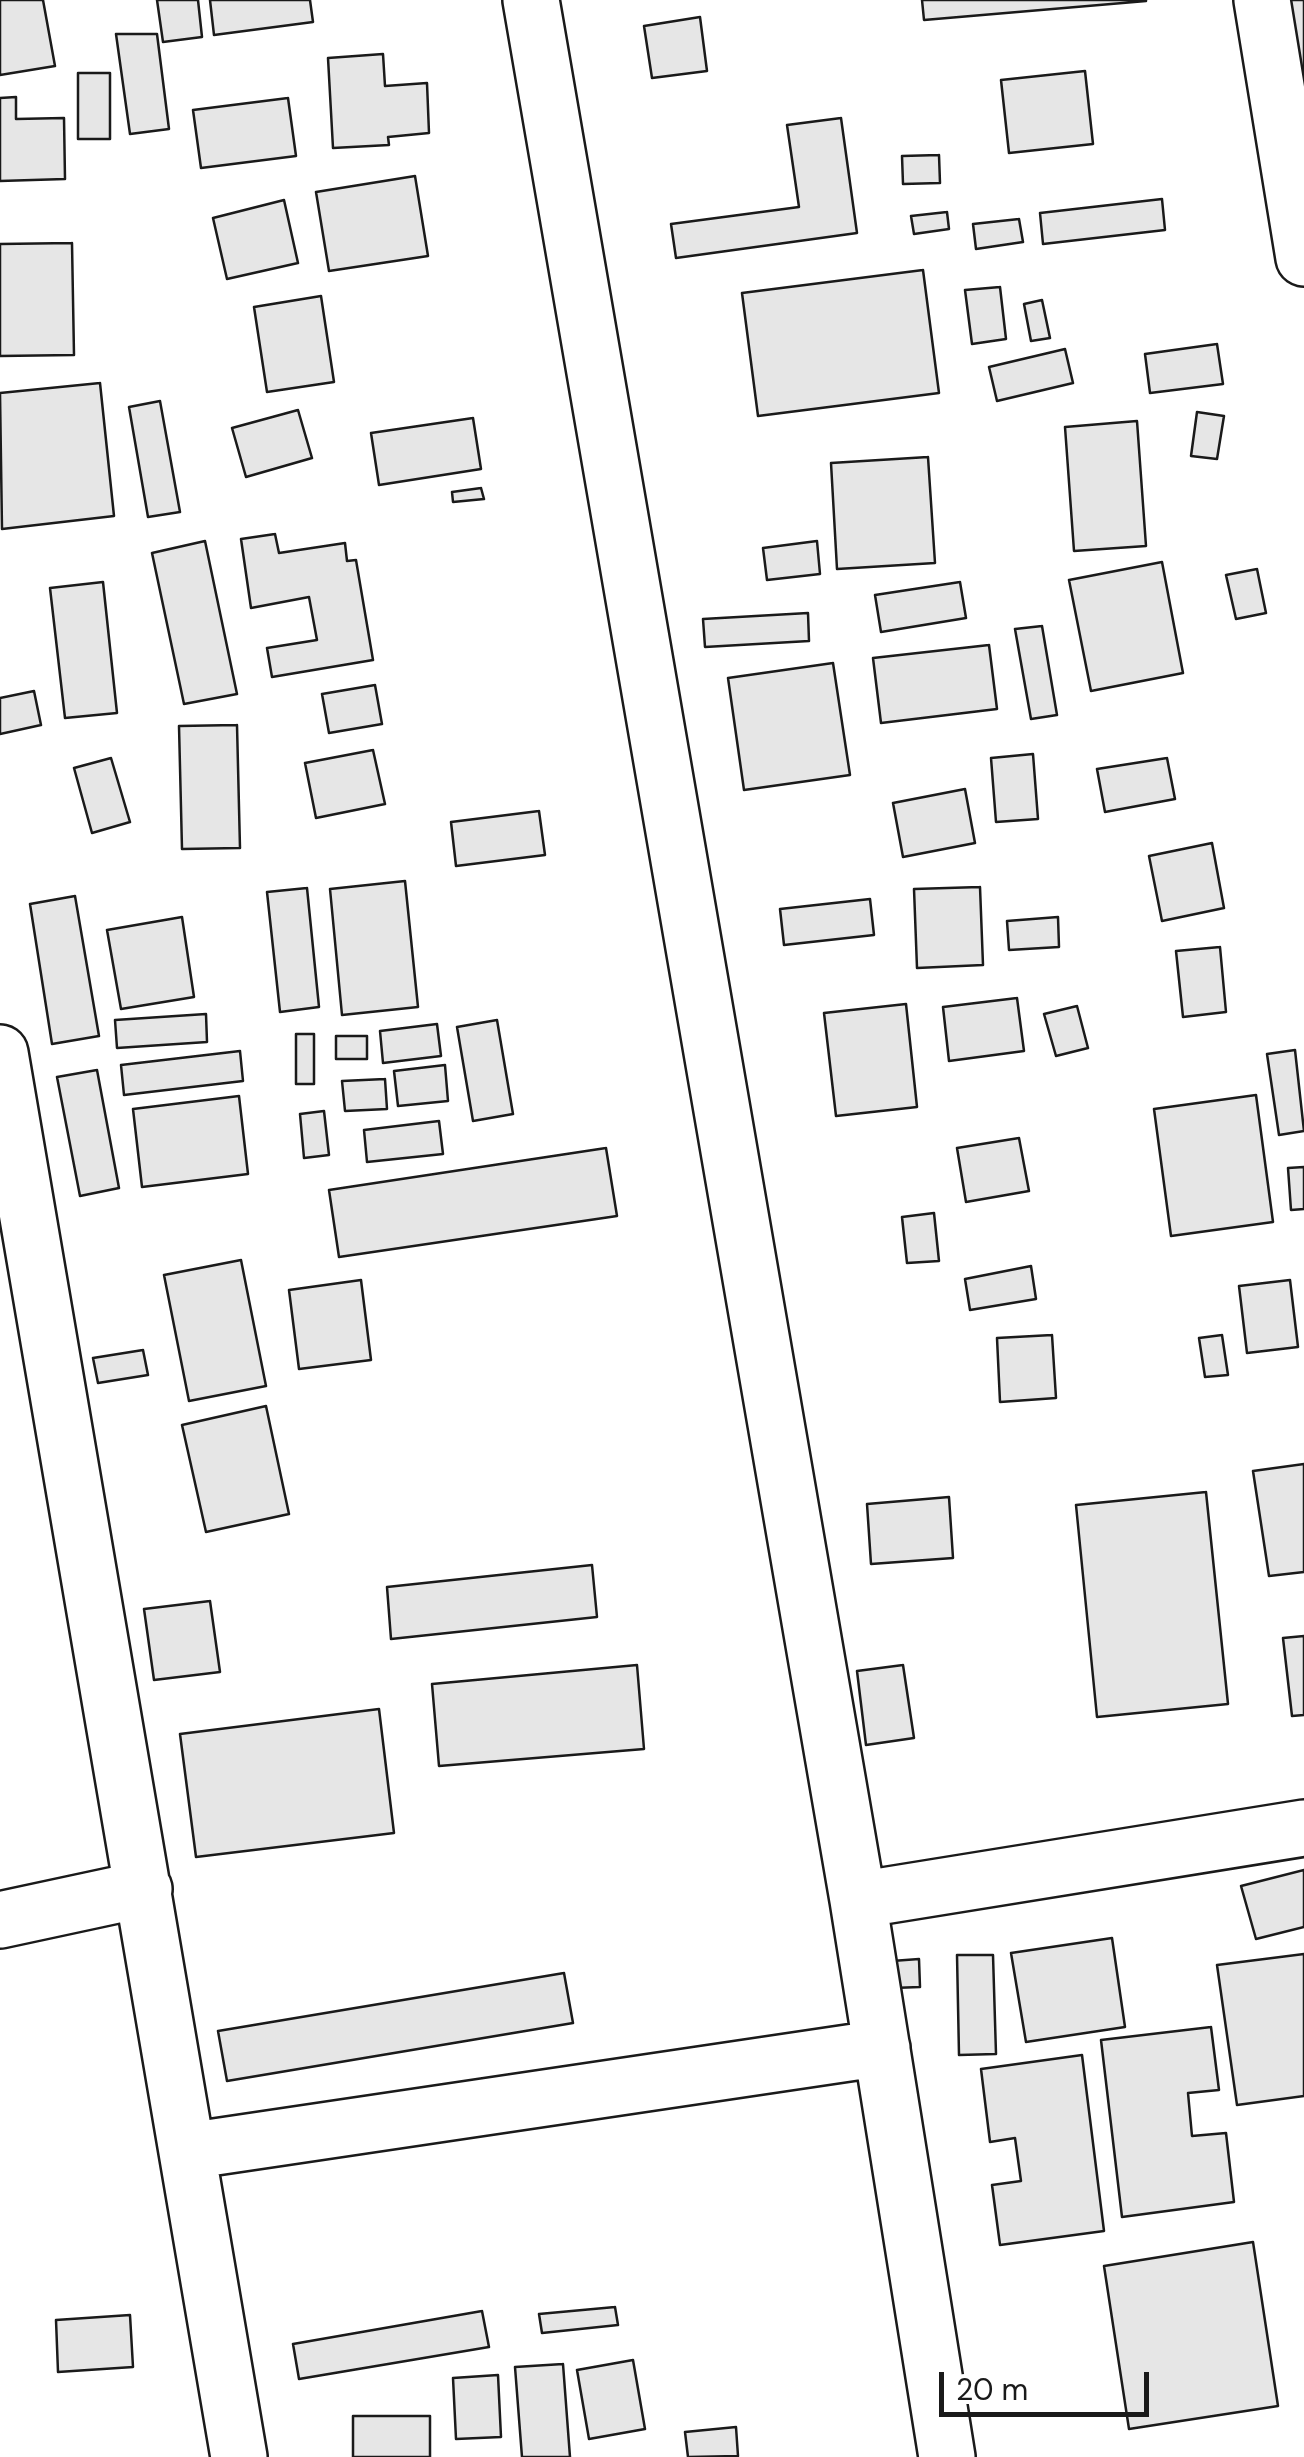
<!DOCTYPE html>
<html>
<head>
<meta charset="utf-8">
<style>
	body { margin:0 }
	#map { position:relative; width:1304px; height:2457px; overflow:hidden; background:#fff; font-family:"DM Sans",sans-serif }
	canvas { display:block }
	.scale { position:absolute; left:939px; top:2372px; width:210px; height:45px; box-sizing:border-box; border:5px solid #1a1a1a; border-top:0; padding-left:12px; font-size:30px; line-height:35px; white-space:nowrap; color:#1a1a1a; -webkit-text-stroke:8px #fff; paint-order:stroke }
</style>
</head>
<body>
<div id="map">
<canvas width="1304" height="2457"></canvas>
<div class="scale">20 m</div>
</div>
<script>
const g = document.querySelector('canvas').getContext('2d');
g.lineJoin = 'round';
function fill(path, color) { g.fillStyle = color; g.fill(path, 'evenodd'); }
const toPath = rows => new Path2D(rows.map(r => 'M' + r).join(''));
function stroke(path, color, width, dash) { g.strokeStyle = color; g.lineWidth = width; g.lineCap = dash ? 'butt' : 'round'; g.setLineDash(dash || []); g.stroke(path); }
const building = toPath([
	[0,0,43,0,55,66,0,75,0,0],
	[157,0,198,0,202,37,163,42,157,0],
	[210,0,310,0,313,22,214,35,210,0],
	[922,0,1146,0,1146,1,924,20,922,0],
	[1278,0,1304,0,1304,103,1278,0],
	[700,17,707,71,652,78,644,26,700,17],
	[116,34,157,34,169,129,130,134,116,34],
	[383,54,385,86,427,83,429,133,388,137,389,145,333,148,328,58,383,54],
	[1085,71,1093,144,1009,153,1001,80,1085,71],
	[78,73,110,73,110,139,78,139,78,73],
	[16,97,16,119,64,118,65,179,0,181,0,98,16,97],
	[288,98,296,156,201,168,193,110,288,98],
	[841,118,857,233,676,258,671,224,799,207,787,125,841,118],
	[939,155,940,183,903,184,902,156,939,155],
	[415,176,428,256,329,271,316,192,415,176],
	[1162,199,1165,230,1043,244,1040,213,1162,199],
	[284,200,298,263,227,279,213,218,284,200],
	[947,212,949,229,914,234,911,216,947,212],
	[1019,219,1023,242,976,249,973,224,1019,219],
	[72,243,74,355,0,356,0,244,72,243],
	[923,270,939,393,758,416,742,293,923,270],
	[1000,287,1006,339,972,344,965,290,1000,287],
	[321,296,334,382,267,392,254,307,321,296],
	[1042,300,1050,338,1031,341,1024,304,1042,300],
	[1217,344,1223,384,1150,393,1145,354,1217,344],
	[1065,349,1073,383,997,401,989,367,1065,349],
	[100,383,114,516,2,529,0,393,100,383],
	[160,401,180,512,148,517,129,407,160,401],
	[298,410,312,458,246,477,232,428,298,410],
	[1197,412,1224,416,1217,459,1191,456,1197,412],
	[473,418,481,469,379,485,371,433,473,418],
	[1137,421,1146,546,1074,551,1065,427,1137,421],
	[928,457,935,563,837,569,831,463,928,457],
	[481,488,484,499,453,502,452,492,481,488],
	[275,534,279,553,345,543,347,561,356,560,373,660,272,677,267,648,317,640,309,597,251,608,241,539,275,534],
	[205,541,237,694,184,704,152,553,205,541],
	[817,541,820,574,767,580,763,548,817,541],
	[1162,562,1183,673,1091,691,1069,580,1162,562],
	[1257,569,1266,613,1236,619,1226,575,1257,569],
	[103,582,117,713,65,718,50,588,103,582],
	[960,582,966,618,881,632,875,595,960,582],
	[808,613,809,641,705,647,703,619,808,613],
	[1042,626,1057,715,1031,719,1015,629,1042,626],
	[989,645,997,709,881,723,873,658,989,645],
	[833,663,850,775,744,790,728,678,833,663],
	[375,685,382,724,329,733,322,694,375,685],
	[34,691,41,725,0,734,0,698,34,691],
	[237,725,240,848,182,849,179,726,237,725],
	[373,750,385,804,316,818,305,763,373,750],
	[1033,754,1038,819,996,822,991,758,1033,754],
	[111,758,130,822,92,833,74,768,111,758],
	[1167,758,1175,799,1105,812,1097,769,1167,758],
	[965,789,975,843,903,857,893,803,965,789],
	[539,811,545,855,456,866,451,822,539,811],
	[1212,843,1224,908,1162,921,1149,856,1212,843],
	[405,881,418,1007,342,1015,330,889,405,881],
	[980,887,983,965,917,968,914,889,980,887],
	[307,888,319,1007,280,1012,267,892,307,888],
	[75,896,99,1036,52,1044,30,904,75,896],
	[870,899,874,935,784,945,780,909,870,899],
	[182,917,194,997,121,1009,107,930,182,917],
	[1058,917,1059,947,1009,950,1007,921,1058,917],
	[1220,947,1226,1012,1183,1017,1176,951,1220,947],
	[1017,998,1024,1051,949,1061,943,1007,1017,998],
	[906,1004,917,1107,836,1116,824,1013,906,1004],
	[1077,1006,1088,1048,1056,1056,1044,1014,1077,1006],
	[206,1014,207,1042,117,1048,115,1020,206,1014],
	[497,1020,513,1114,473,1121,457,1027,497,1020],
	[437,1024,441,1056,383,1063,380,1031,437,1024],
	[296,1034,314,1034,314,1084,296,1084,296,1034],
	[336,1036,367,1036,367,1059,336,1059,336,1036],
	[1295,1050,1304,1131,1279,1135,1267,1054,1295,1050],
	[240,1051,243,1081,124,1095,121,1065,240,1051],
	[445,1065,448,1101,398,1106,394,1071,445,1065],
	[97,1070,119,1188,80,1196,57,1077,97,1070],
	[385,1079,387,1109,345,1111,342,1081,385,1079],
	[1256,1095,1273,1222,1171,1236,1154,1109,1256,1095],
	[239,1096,248,1174,142,1187,133,1109,239,1096],
	[324,1111,329,1155,304,1158,300,1114,324,1111],
	[439,1121,443,1154,367,1162,364,1130,439,1121],
	[1019,1138,1029,1191,966,1202,957,1148,1019,1138],
	[606,1148,617,1216,339,1257,329,1190,606,1148],
	[1304,1167,1304,1209,1291,1210,1288,1168,1304,1167],
	[934,1213,939,1261,907,1263,902,1217,934,1213],
	[241,1260,266,1386,189,1401,164,1275,241,1260],
	[1031,1266,1036,1299,970,1310,965,1279,1031,1266],
	[361,1280,371,1360,299,1369,289,1290,361,1280],
	[1290,1280,1298,1347,1247,1353,1239,1286,1290,1280],
	[1052,1335,1056,1398,1000,1402,997,1338,1052,1335],
	[1222,1335,1228,1375,1205,1377,1199,1338,1222,1335],
	[143,1350,148,1375,98,1383,93,1358,143,1350],
	[266,1406,289,1514,206,1532,182,1425,266,1406],
	[1304,1464,1304,1572,1269,1576,1253,1471,1304,1464],
	[1206,1492,1228,1704,1097,1717,1076,1505,1206,1492],
	[949,1497,953,1558,871,1564,867,1504,949,1497],
	[592,1565,597,1617,391,1639,387,1587,592,1565],
	[210,1601,220,1672,154,1680,144,1609,210,1601],
	[1304,1636,1304,1715,1292,1716,1283,1638,1304,1636],
	[637,1665,644,1749,439,1766,432,1684,637,1665],
	[903,1665,914,1738,866,1745,857,1671,903,1665],
	[379,1709,394,1833,196,1857,180,1734,379,1709],
	[1304,1870,1304,1927,1256,1939,1241,1886,1304,1870],
	[1112,1938,1125,2027,1026,2042,1011,1953,1112,1938],
	[1304,1954,1304,2096,1237,2105,1217,1965,1304,1954],
	[957,1955,993,1955,996,2054,959,2055,957,1955],
	[919,1959,920,1987,893,1988,892,1961,919,1959],
	[564,1973,573,2023,227,2081,218,2031,564,1973],
	[1211,2027,1219,2090,1188,2093,1192,2136,1226,2133,1234,2202,1122,2217,1101,2040,1211,2027],
	[1082,2055,1104,2231,1000,2245,992,2185,1021,2181,1015,2138,990,2142,981,2069,1082,2055],
	[1253,2242,1278,2406,1129,2429,1104,2266,1253,2242],
	[615,2307,618,2325,542,2333,539,2314,615,2307],
	[482,2311,489,2347,299,2379,293,2344,482,2311],
	[130,2315,133,2367,58,2372,56,2320,130,2315],
	[633,2360,645,2429,589,2439,577,2370,633,2360],
	[563,2364,570,2457,522,2457,515,2367,563,2364],
	[498,2375,501,2437,456,2439,453,2378,498,2375],
	[353,2416,430,2416,430,2457,353,2457,353,2416],
	[736,2427,738,2456,688,2457,685,2432,736,2427]
]);
fill(building, '#e6e6e6');
stroke(building, '#1a1a1a', 2.5);
const minor = toPath([
	[531,0,858,1900,947,2457],
	[1262,0,1304,258],
	[0,1053,239,2457],
	[858,1900,1304,1828],
	[0,1920,144,1889],
	[188,2151,882,2048]
]);
stroke(minor, '#1a1a1a', 60);
stroke(minor, '#fff', 55);
</script>
</body>
</html>
